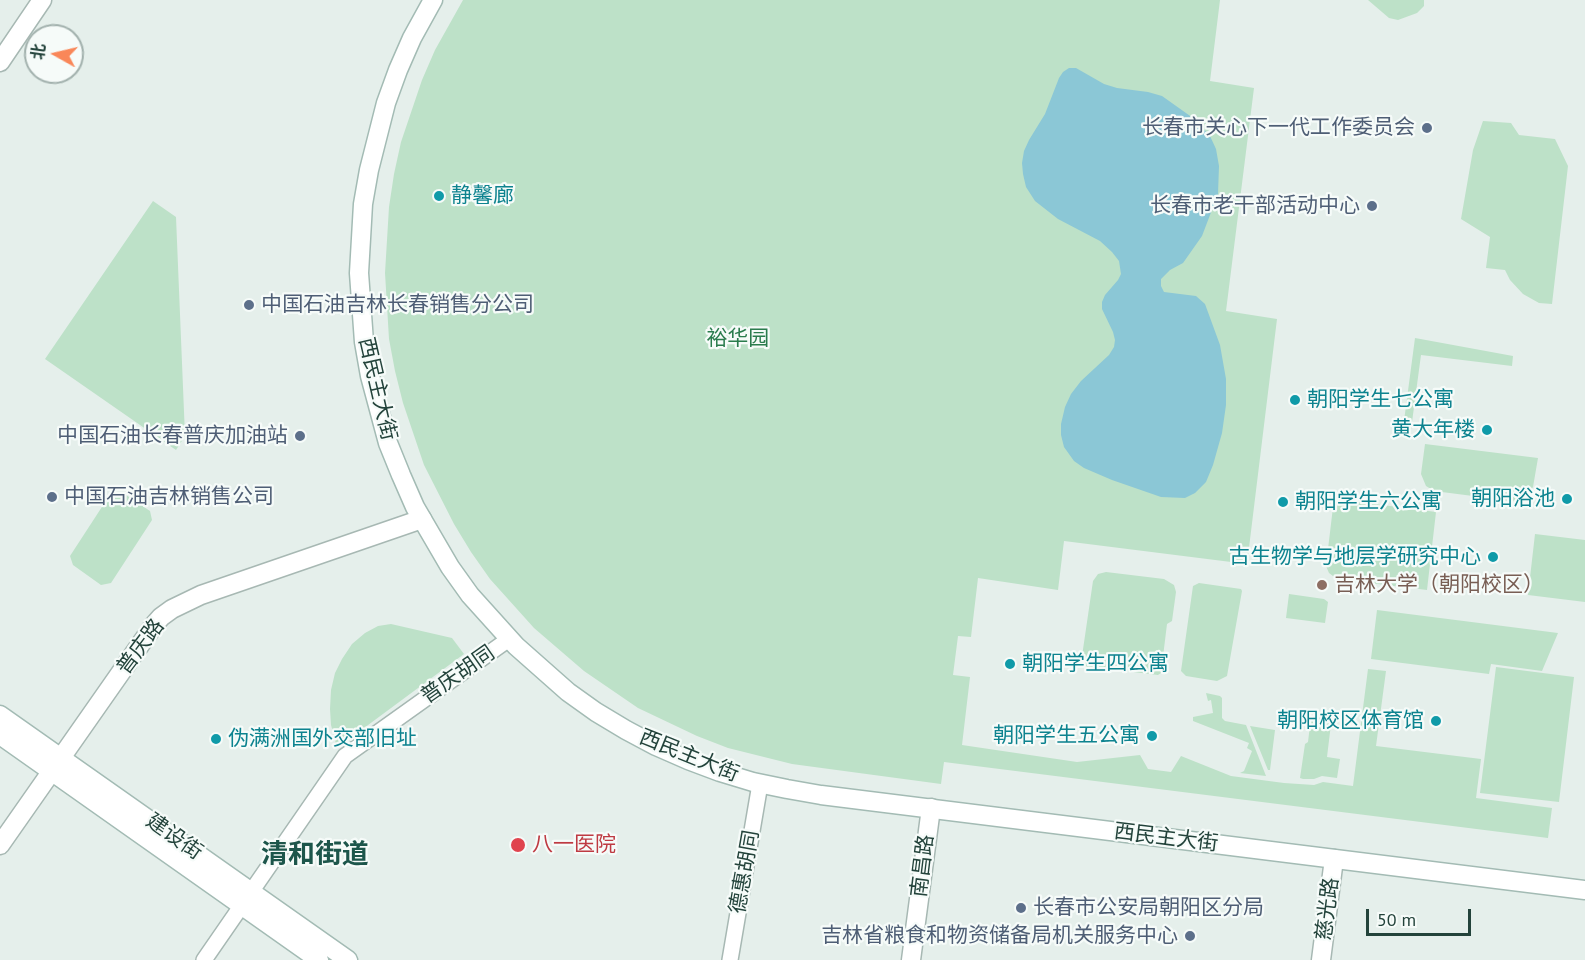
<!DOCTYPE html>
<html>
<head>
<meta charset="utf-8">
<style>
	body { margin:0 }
	#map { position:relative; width:1585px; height:960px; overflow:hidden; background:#e5efeb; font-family:"PT Sans","Noto Sans SC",sans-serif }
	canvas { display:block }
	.north { position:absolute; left:24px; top:24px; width:60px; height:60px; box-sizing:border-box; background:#f6fbf9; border:2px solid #a2b1ad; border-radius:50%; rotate:278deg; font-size:16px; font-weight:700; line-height:24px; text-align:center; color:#23433b }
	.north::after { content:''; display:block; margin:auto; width:21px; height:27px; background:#f98759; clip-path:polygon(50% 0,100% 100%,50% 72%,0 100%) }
	.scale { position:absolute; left:1366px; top:909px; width:105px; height:27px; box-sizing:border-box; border:3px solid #23433b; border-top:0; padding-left:8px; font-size:18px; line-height:21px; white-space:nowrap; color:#23433b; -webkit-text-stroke:4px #f6fbf9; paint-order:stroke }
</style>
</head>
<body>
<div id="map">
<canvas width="1585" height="960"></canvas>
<div class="north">北</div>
<div class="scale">50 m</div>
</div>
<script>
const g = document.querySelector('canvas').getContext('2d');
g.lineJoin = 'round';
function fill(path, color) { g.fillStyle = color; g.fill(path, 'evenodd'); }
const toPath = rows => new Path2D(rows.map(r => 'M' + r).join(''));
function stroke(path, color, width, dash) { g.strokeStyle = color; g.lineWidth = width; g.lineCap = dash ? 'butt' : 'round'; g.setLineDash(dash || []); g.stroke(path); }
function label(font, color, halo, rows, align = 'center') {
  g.font = font + ' "PT Sans","Noto Sans SC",sans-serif'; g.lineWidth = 4.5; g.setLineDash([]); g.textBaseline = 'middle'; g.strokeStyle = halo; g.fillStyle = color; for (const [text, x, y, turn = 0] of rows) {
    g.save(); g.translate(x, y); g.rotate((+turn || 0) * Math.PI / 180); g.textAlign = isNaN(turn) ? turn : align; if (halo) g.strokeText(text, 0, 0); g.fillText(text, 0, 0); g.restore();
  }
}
fill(toPath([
	[463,0,1220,0,1210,81,1254,88,1226,311,1277,319,1247,564,1064,541,1058,590,978,578,971,637,958,636,953,675,970,677,962,745,1077,762,1140,755,1148,769,1171,772,1181,756,1231,776,1284,783,1314,785,1323,782,1353,786,1368,669,1386,671,1376,746,1481,759,1476,798,1552,808,1548,838,944,762,941,784,792,764,728,748,697,736,638,708,584,671,534,628,490,579,471,552,454,524,424,465,403,403,395,371,389,339,385,273,389,207,394,174,401,142,422,80,435,50],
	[1368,0,1424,0,1424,6,1417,13,1398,20,1389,18],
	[1483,121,1511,123,1519,135,1555,139,1568,166,1552,304,1539,303,1523,294,1510,280,1505,270,1486,268,1490,237,1461,219,1473,150],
	[153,201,176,217,185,436,176,450,45,359],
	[1415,338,1513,356,1512,366,1421,355,1410,437,1402,436],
	[1425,444,1538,458,1533,487,1528,495,1523,498,1512,501,1434,491,1426,486,1421,474],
	[117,492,123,493,150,511,152,520,111,583,101,585,73,565,70,556,111,493],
	[1344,500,1436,512,1427,590,1337,579,1329,573,1326,566,1333,507,1338,502],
	[1535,534,1585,540,1585,602,1528,595],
	[1106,572,1164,579,1174,585,1176,592,1172,621,1167,624,1161,673,1158,675,1084,666,1081,663,1093,581,1098,574],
	[1199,583,1241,589,1242,591,1227,676,1217,681,1186,676,1181,671,1193,586],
	[1289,594,1324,599,1328,602,1325,623,1286,618],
	[1377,610,1558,633,1542,671,1491,664,1489,674,1371,659],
	[391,624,452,638,464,654,337,748,331,725,330,709,331,690,335,673,342,659,352,644,365,633,378,626],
	[1496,667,1574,677,1559,802,1480,793],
	[1206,693,1220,696,1222,698,1222,718,1225,721,1246,725,1266,776,1240,773,1244,771,1252,751,1247,748,1249,743,1193,721,1193,717,1213,713,1211,700,1208,701],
	[1311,717,1322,718,1322,722,1331,724,1327,757,1340,759,1337,778,1322,776,1314,779,1303,779,1300,778,1305,744,1308,742],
	[1250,726,1275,730,1270,770,1268,770]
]), '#bde1c8');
fill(toPath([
	[1069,68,1076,68,1104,84,1117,88,1148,92,1162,96,1193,118,1210,136,1216,149,1219,166,1218,194,1202,236,1183,263,1170,270,1161,279,1161,286,1164,292,1196,296,1205,304,1220,345,1226,379,1226,405,1222,433,1213,465,1206,482,1195,493,1185,498,1161,497,1112,480,1084,468,1074,461,1064,447,1061,435,1061,424,1065,407,1071,394,1081,381,1109,355,1114,347,1115,340,1113,332,1102,309,1102,302,1105,295,1118,280,1121,274,1119,261,1112,252,1100,241,1058,219,1035,201,1026,187,1023,174,1022,163,1024,151,1029,140,1045,114,1059,78,1063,72]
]), '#8bc7d6');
const minor = toPath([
	[204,960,345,756,509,639],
	[730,960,760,784]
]);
const tertiary = toPath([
	[0,62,42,0],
	[0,845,154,625,161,617,172,609,201,595,422,519],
	[911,960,931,808],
	[1321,960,1334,859]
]);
const secondary = toPath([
	[433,0,412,38,398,70,386,103,369,170,363,204,359,273,364,342,370,376,388,443,401,475,415,507,450,567,470,595,516,646,568,692,596,712,626,730,656,746,688,760,720,772,753,782,787,789,821,795,1585,890],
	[0,715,348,960],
	[0,735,319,960]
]);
stroke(minor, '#a7b8b3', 18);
stroke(tertiary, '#a7b8b3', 21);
stroke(secondary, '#a3bbb4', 21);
stroke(minor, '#fff', 15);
stroke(tertiary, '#fff', 18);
stroke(secondary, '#fff', 18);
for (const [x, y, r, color] of [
	[1427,128,6,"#5c6f8a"],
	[439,196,6,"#0f9aa8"],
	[1372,206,6,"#5c6f8a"],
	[249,305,6,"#5c6f8a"],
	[1295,400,6,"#0f9aa8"],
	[1487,430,6,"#0f9aa8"],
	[300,436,6,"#5c6f8a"],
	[52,497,6,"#5c6f8a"],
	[1567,499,6,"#0f9aa8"],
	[1283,502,6,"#0f9aa8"],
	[1493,557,6,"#0f9aa8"],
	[1322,585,6,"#8d6e63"],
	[1010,664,6,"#0f9aa8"],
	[1436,721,6,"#0f9aa8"],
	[1152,736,6,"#0f9aa8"],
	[216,739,6,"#0f9aa8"],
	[518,845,8,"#e0444e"],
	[1021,908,6,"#5c6f8a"],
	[1190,936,6,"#5c6f8a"]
]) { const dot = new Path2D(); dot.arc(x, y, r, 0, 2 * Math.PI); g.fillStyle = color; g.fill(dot); stroke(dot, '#f6fbf9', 2); }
label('21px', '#4e5e75', '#f6fbf9', [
	["长春市关心下一代工作委员会",1415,128],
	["长春市老干部活动中心",1360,206],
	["中国石油吉林长春销售分公司",261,305,"left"],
	["中国石油长春普庆加油站",288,436],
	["中国石油吉林销售公司",64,497,"left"],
	["长春市公安局朝阳区分局",1033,908,"left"],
	["吉林省粮食和物资储备局机关服务中心",1178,936]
], 'right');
label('21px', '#0d838f', '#f6fbf9', [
	["静馨廊",451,196],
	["朝阳学生七公寓",1307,400],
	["黄大年楼",1475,430,"right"],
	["朝阳浴池",1555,499,"right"],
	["朝阳学生六公寓",1295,502],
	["古生物学与地层学研究中心",1481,557,"right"],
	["朝阳学生四公寓",1022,664],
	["朝阳校区体育馆",1424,721,"right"],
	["朝阳学生五公寓",1140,736,"right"],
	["伪满洲国外交部旧址",228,739]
], 'left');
label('21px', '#2a7c4d', '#f6fbf9', [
	["裕华园",738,339]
]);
label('21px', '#23433b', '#f6fbf9', [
	["西民主大街",377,389,77],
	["普庆路",141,647,-53],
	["普庆胡同",458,675,-35],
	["西民主大街",689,756,22],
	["建设街",174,837,35],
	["西民主大街",1166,838,7],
	["南昌路",923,866,-83],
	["德惠胡同",745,872,-80],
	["慈光路",1328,909,-83]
]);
label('21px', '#785e54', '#f6fbf9', [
	["吉林大学（朝阳校区）",1334,585]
], 'left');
label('21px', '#be3a42', '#f6fbf9', [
	["八一医院",532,845]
], 'left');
label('bold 27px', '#1d564b', '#f6fbf9', [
	["清和街道",315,855]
]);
</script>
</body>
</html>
